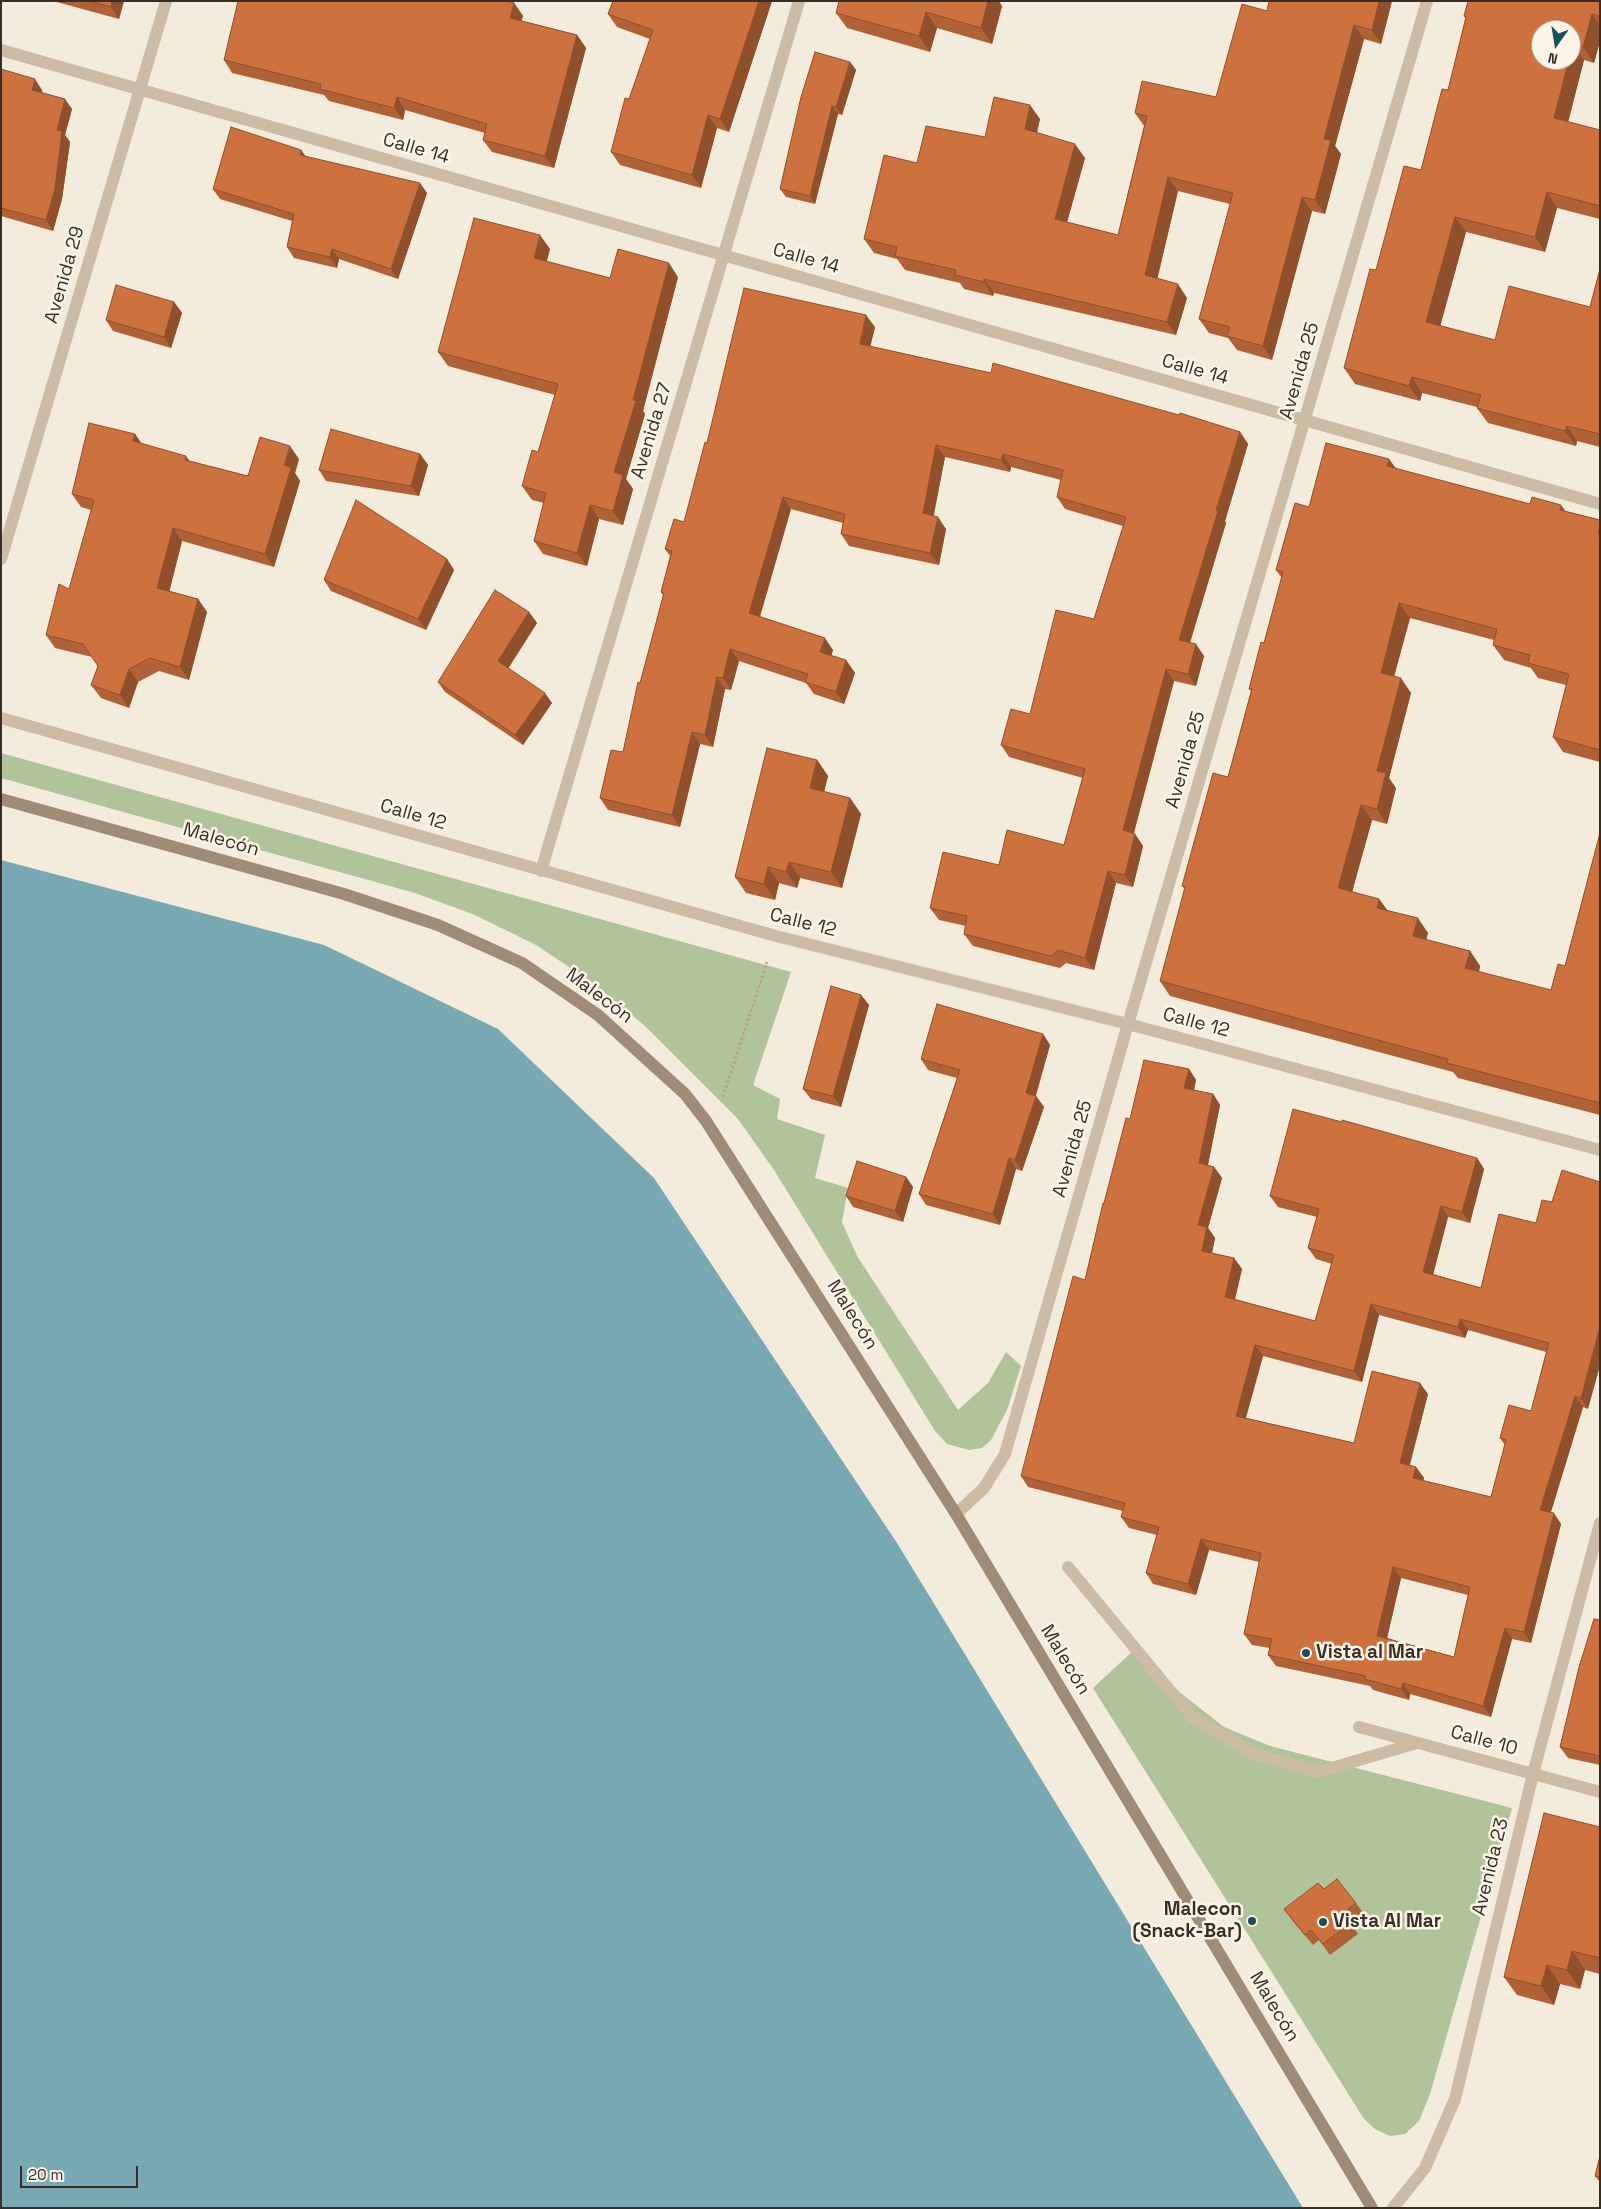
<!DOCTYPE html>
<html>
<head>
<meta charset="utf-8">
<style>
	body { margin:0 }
	#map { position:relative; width:1601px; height:2209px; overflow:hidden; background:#f3ebdb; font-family:"Space Grotesk",sans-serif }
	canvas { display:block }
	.frame { position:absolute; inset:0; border:2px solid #382e27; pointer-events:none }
	.north { position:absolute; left:1531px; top:20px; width:50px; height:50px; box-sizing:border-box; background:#fbf4e7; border:1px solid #ada59a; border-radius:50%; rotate:193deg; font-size:14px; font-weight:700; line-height:20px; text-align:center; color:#382e27 }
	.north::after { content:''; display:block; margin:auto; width:18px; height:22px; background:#1a505c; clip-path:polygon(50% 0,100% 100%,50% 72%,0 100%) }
	.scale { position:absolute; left:20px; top:2166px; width:118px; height:22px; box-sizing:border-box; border:2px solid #382e27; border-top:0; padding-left:6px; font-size:15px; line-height:18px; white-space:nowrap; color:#382e27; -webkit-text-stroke:4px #fbf4e7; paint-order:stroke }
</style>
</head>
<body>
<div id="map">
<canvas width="1601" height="2209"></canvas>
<div class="frame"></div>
<div class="north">N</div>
<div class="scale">20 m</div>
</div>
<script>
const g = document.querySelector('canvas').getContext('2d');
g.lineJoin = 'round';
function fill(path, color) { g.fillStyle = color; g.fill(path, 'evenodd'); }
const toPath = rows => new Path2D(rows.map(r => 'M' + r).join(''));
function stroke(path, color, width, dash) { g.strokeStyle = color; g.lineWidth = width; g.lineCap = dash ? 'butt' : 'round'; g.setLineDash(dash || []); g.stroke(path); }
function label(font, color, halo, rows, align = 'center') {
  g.font = font + ' "Space Grotesk",sans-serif'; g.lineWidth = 5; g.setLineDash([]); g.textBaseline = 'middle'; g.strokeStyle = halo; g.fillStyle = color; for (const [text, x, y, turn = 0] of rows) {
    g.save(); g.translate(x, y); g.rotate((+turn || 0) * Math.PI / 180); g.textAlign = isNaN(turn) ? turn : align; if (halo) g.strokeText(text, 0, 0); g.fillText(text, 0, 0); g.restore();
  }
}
fill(toPath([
	[1,753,791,972,753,1085,780,1099,777,1119,825,1135,815,1178,848,1188,842,1222,857,1256,958,1410,988,1383,1006,1352,1021,1366,1007,1410,991,1440,982,1448,969,1450,947,1444,935,1431,774,1170,738,1119,644,1025,590,981,536,945,475,915,415,893,1,778],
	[1134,1650,1178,1691,1224,1727,1270,1746,1512,1808,1430,2094,1419,2121,1405,2134,1390,2136,1375,2129,1364,2119,1093,1688]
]), '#b1c39a');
fill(toPath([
	[1,860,324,945,498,1029,654,1178,897,1543,1303,2208,1,2208]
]), '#78a9b2');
stroke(toPath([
	[723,1097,767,962]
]), '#b8a690', 3, [2.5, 2.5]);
stroke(toPath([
	[1068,1567,1192,1717,1254,1754,1318,1772,1417,1743]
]), '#ccbca6', 12);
stroke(toPath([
	[1,559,166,1],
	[1,718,776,936,1128,1024,1600,1150],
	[541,871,799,1],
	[956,1514,984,1488,1005,1454,1128,1024,1427,1],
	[1359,1727,1600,1792],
	[1393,2208,1425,2168,1455,2099,1533,1774,1600,1523]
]), '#ccbca6', 12);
stroke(toPath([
	[1,50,1600,504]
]), '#ccbca6', 12);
stroke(toPath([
	[1,799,344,894,438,925,522,963,598,1015,685,1094,706,1121,956,1514,1372,2208]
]), '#a08b77', 12);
fill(toPath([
	[53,1,124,1,119,19],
	[613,1,772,1,729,132,717,128,701,188,620,165,611,152,650,39,617,27,608,14],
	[1269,1,1392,1,1381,44,1364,39,1335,146,1341,154,1325,214,1312,211,1272,360,1237,350,1228,338,1209,333,1199,319,1230,204,1178,191,1157,279,1187,298,1176,335,994,293,993,296,964,289,960,283,905,270,897,259,874,253,864,239,917,163,985,137,1040,119,1037,133,1085,158,1067,222,1118,235,1144,126,1135,113,1216,97,1267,11],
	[1600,1,1600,41,1594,63,1584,60,1568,122,1600,130,1600,219,1557,208,1545,252,1466,232,1440,326,1495,340,1590,307,1600,269,1600,447,1577,441,1576,446,1488,423,1477,408,1477,407,1422,393,1420,401,1355,384,1344,368,1376,270,1421,170,1448,90,1466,19,1464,16],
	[514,3,523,16,521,21,577,35,586,48,554,168,492,152,483,140,485,133,405,110,403,120,329,101,324,95,232,73,224,60],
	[1002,6,992,44,937,28,930,52,847,28,836,13],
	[850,62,856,70,842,115,838,114,815,204,786,197,780,189],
	[1,69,42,90,42,92,72,109,65,135,70,142,62,199,53,231,1,216],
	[301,150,306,157,427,193,398,279,339,259,337,268,294,258,287,247,292,221,220,199,213,189],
	[550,249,546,262,610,278,678,277,643,411,645,414,626,479,633,489,623,525,599,519,587,566,543,554,534,541,544,503,532,500,522,486,538,452,555,395,448,366,438,352],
	[174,302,182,313,171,348,113,331,106,320],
	[875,327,870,346,1179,415,1240,432,1248,444,1225,521,1226,523,1190,643,1204,656,1196,686,1174,681,1134,833,1143,846,1133,887,1116,883,1094,970,1066,963,1060,968,973,946,964,934,966,926,939,920,930,908,999,865,1064,845,1083,778,1009,757,1001,745,1030,714,1094,619,1123,526,1065,509,1057,497,1061,480,1011,467,1010,472,945,457,933,516,946,529,939,565,849,546,841,534,843,523,791,509,760,617,833,650,831,656,846,660,855,673,844,704,814,694,806,683,739,661,731,690,725,689,713,747,700,744,680,827,608,810,600,798,623,752,663,595,661,592,670,556,665,549,684,522,707,443],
	[135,434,141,443,190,461,248,476,299,459,295,473,300,481,274,567,182,541,169,591,198,599,207,612,189,680,159,671,138,682,129,708,101,698,91,685,98,666,92,657,55,648,46,635,69,589,91,510,81,507,72,494],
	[420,454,428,465,419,496,326,481,319,470],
	[1396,469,1530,504,1565,511,1600,520,1600,762,1563,752,1553,737,1566,685,1538,678,1531,668,1504,660,1493,645,1494,640,1410,618,1394,676,1411,693,1389,778,1396,788,1387,824,1372,820,1352,892,1379,899,1387,910,1428,933,1426,940,1470,951,1480,966,1479,972,1551,990,1565,966,1600,833,1600,1115,1458,1078,1453,1072,1170,996,1160,981,1185,889,1182,886,1228,777,1251,691,1249,689,1264,643,1282,578,1276,570,1309,507],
	[447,559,454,570,426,630,331,591,324,580],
	[529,612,537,623,508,668,552,703,523,745,445,692,438,682],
	[817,760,828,776,824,792,850,798,861,814,842,888,800,878,797,888,779,883,775,900,746,893,735,877],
	[861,995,869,1005,841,1107,811,1099,803,1089],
	[1043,1034,1050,1045,1036,1096,1044,1107,1022,1171,1016,1169,1000,1225,926,1205,919,1194,957,1078,928,1070,921,1059],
	[1189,1069,1196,1080,1194,1090,1213,1094,1220,1105,1208,1165,1214,1167,1222,1178,1208,1228,1215,1238,1212,1253,1234,1258,1242,1269,1235,1299,1315,1321,1332,1264,1316,1259,1308,1248,1317,1217,1278,1207,1270,1196,1477,1158,1484,1169,1470,1223,1448,1217,1433,1274,1481,1288,1499,1214,1588,1409,1583,1407,1551,1512,1561,1524,1531,1643,1512,1639,1491,1717,1410,1694,1409,1700,1373,1690,1370,1686,1276,1666,1268,1655,1270,1648,1252,1645,1244,1634,1259,1562,1209,1550,1196,1595,1153,1584,1146,1573,1157,1535,1129,1528,1121,1517,1123,1511,1028,1487,1021,1476,1085,1280,1104,1203,1130,1119],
	[1379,1315,1465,1338,1468,1330,1546,1352,1531,1411,1500,1438,1505,1445,1491,1497,1423,1481,1424,1478,1416,1467,1410,1465,1428,1394,1354,1443,1246,1418,1263,1356,1362,1382],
	[1401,1578,1468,1595,1454,1657,1387,1638],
	[906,1177,913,1187,903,1222,853,1207,846,1196],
	[1600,1620,1600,1765,1568,1758,1560,1747],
	[1600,1827,1600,1974,1585,1970,1580,1989,1560,1984,1554,2005,1517,1995,1504,1977],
	[1324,1889,1356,1903,1364,1914,1351,1924,1358,1934,1330,1955,1319,1940,1313,1945,1292,1920,1284,1909],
	[1600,2156,1600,2182,1595,2176]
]), '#b06236');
fill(toPath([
	[112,1,124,1,119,19,111,7],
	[759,1,772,1,729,132,720,119],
	[988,1,999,1,1002,6,992,44,981,28],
	[1379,1,1392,1,1381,44,1372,30],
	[514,3,523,16,519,30,510,18],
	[926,12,937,28,930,52,919,36],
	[1592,14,1600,25,1600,41,1594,63,1583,47],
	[1354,25,1364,39,1335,146,1341,154,1325,214,1315,200,1324,139],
	[577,35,586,48,554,168,545,156],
	[1573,45,1584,60,1565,134,1554,118,1569,60,1571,60,1571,53],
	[850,62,856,70,842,115,836,107],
	[35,79,42,90,39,100,32,90],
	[397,97,405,110,403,120,394,108],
	[65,99,72,109,65,135,70,142,62,199,53,231,46,220,57,130],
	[1030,105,1040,119,1034,143,1025,129],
	[832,106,838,114,815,204,810,196],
	[708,115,717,128,701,188,692,175],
	[1075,144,1085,158,1064,233,1055,219],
	[301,150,308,160,300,155],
	[1168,177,1178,191,1155,289,1145,275],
	[420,183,427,193,398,279,391,269],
	[1547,192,1557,208,1545,252,1535,237],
	[1302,197,1312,211,1272,360,1263,346],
	[1455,217,1466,232,1437,338,1426,322],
	[540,235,550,249,544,272,534,258],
	[332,249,339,259,337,268,330,257],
	[669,263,678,277,643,411,645,414,626,479,633,489,623,525,613,511,614,472],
	[984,279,994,293,993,296,984,282],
	[1178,284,1187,298,1176,335,1167,322],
	[174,302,182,313,171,348,164,337],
	[866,315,875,327,868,356,860,344],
	[1412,377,1422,393,1420,401,1409,386],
	[1567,426,1577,441,1576,446,1565,431],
	[1240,432,1248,444,1225,521,1226,523,1187,652,1179,640],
	[135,434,144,447,133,441],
	[936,445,945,457,932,525,923,513],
	[290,446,299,459,295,473,300,481,274,567,265,554,284,465],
	[420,454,428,465,419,496,411,486],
	[1003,454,1011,467,1010,472,1001,460],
	[186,456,195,469,185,460],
	[1389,459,1400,474,1387,466],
	[783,497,791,509,757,625,749,613],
	[590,505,599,519,587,566,577,553],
	[1561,505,1572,520,1560,510],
	[938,517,946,529,939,565,930,553],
	[173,528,182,541,167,601,157,588],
	[447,559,454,570,426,630,418,619],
	[198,599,207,612,189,680,180,667],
	[1399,603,1410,618,1391,688,1381,673],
	[529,612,537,623,506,672,498,661],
	[825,638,833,650,829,664,820,652],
	[1196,644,1204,656,1196,686,1188,674],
	[730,649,739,661,731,690,723,678],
	[846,660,855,673,844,704,836,692],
	[129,669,138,682,129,708,120,695],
	[1166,669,1174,681,1131,843,1123,830],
	[717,677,725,689,713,747,705,735],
	[1401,678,1411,693,1389,778,1396,788,1387,824,1377,809,1377,771],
	[545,693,552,703,523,745,515,735],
	[692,732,700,744,680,827,672,815],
	[817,760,828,776,821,804,810,788],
	[850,798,861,814,842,888,831,872],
	[1361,805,1372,820,1349,903,1338,888],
	[1135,834,1143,846,1133,887,1125,875],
	[789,862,800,878,797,888,786,872],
	[768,867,779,883,775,900,764,884],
	[1108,871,1116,883,1094,970,1085,958],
	[1379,899,1390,914,1377,908],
	[1418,918,1428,933,1423,951,1413,936],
	[1470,951,1480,966,1476,983,1465,968],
	[861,995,869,1005,841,1107,833,1096],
	[1043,1034,1050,1045,1033,1103,1026,1093],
	[1189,1069,1196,1080,1192,1099,1184,1088],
	[1213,1094,1220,1105,1206,1174,1199,1163],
	[1036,1096,1044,1107,1022,1171,1015,1160],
	[1009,1158,1016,1169,1000,1225,993,1214],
	[1477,1158,1484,1169,1470,1223,1462,1212],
	[1214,1167,1222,1178,1208,1228,1215,1238,1210,1262,1202,1251,1198,1225],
	[906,1177,913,1187,903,1222,895,1211],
	[1441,1206,1448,1217,1431,1283,1423,1272],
	[1234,1258,1242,1269,1233,1308,1225,1297],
	[1371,1304,1379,1315,1362,1382,1354,1371],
	[1460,1319,1468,1330,1465,1338,1458,1327],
	[1600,1326,1600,1366,1588,1409,1581,1398],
	[1255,1345,1263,1356,1243,1427,1236,1416],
	[1420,1383,1428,1394,1407,1474,1400,1463],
	[1575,1396,1583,1407,1548,1521,1540,1510],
	[1416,1467,1424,1478,1421,1490,1413,1478],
	[1554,1513,1561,1524,1531,1643,1524,1632],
	[1201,1539,1209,1550,1196,1595,1188,1584],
	[1393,1567,1401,1578,1385,1647,1377,1636],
	[1505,1628,1512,1639,1491,1717,1483,1706],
	[1403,1683,1410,1694,1409,1700,1401,1689],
	[1572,1951,1585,1970,1580,1989,1567,1970],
	[1547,1965,1560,1984,1554,2005,1541,1986]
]), '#90502c');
const building = toPath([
	[89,1,112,1,111,7,89,1],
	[238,1,507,1,514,3,510,18,577,35,545,156,483,140,487,124,397,97,394,108,320,89,321,84,224,60,238,1],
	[613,1,759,1,720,119,708,115,692,175,611,152,625,98,629,99,653,30,608,14,613,1],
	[839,1,988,1,981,28,926,12,919,36,836,13,839,1],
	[1269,1,1379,1,1372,30,1354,25,1324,139,1331,140,1315,200,1302,197,1263,346,1227,336,1230,327,1199,319,1233,193,1168,177,1145,275,1178,284,1167,322,984,279,984,282,955,275,956,270,895,256,897,247,864,239,884,155,917,163,926,126,985,137,994,97,1030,105,1025,129,1075,144,1055,219,1118,235,1147,116,1135,113,1142,81,1216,97,1242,4,1267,11,1269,1],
	[1468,1,1600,1,1600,16,1592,14,1583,47,1573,45,1571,53,1571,30,1541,30,1541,60,1569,60,1554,118,1600,130,1600,206,1547,192,1535,237,1455,217,1426,322,1495,340,1509,286,1590,307,1600,269,1600,434,1567,426,1565,431,1477,408,1481,395,1412,377,1409,386,1344,368,1370,269,1376,270,1404,166,1421,170,1442,89,1448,90,1466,17,1464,16,1468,1],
	[815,52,850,62,836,107,832,106,810,196,780,189,801,97,815,52],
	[1,69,35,79,32,90,65,99,57,130,62,131,55,189,46,220,1,208,1,69],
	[231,127,301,150,300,155,420,183,391,269,332,249,330,257,287,247,294,214,213,189,231,127],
	[474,218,540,235,534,258,610,278,618,249,669,263,633,400,636,401,614,472,623,475,613,511,590,505,577,553,534,541,546,493,522,486,532,450,538,452,558,384,438,352,474,218],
	[116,285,174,302,164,337,106,320,116,285],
	[744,288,866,315,860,344,991,373,993,363,1179,415,1180,413,1240,432,1216,510,1218,511,1179,640,1196,644,1188,674,1166,669,1123,830,1135,834,1125,875,1108,871,1085,958,1058,950,1051,956,964,934,967,916,930,908,943,852,999,865,1007,830,1064,845,1085,769,1001,745,1011,709,1030,714,1056,610,1094,619,1126,517,1057,497,1063,470,1003,454,1001,460,936,445,923,513,938,517,930,553,841,534,845,514,783,497,749,613,825,638,820,652,846,660,836,692,805,682,808,674,730,649,723,678,717,677,705,735,692,732,672,815,600,798,611,750,623,752,638,682,640,683,664,593,661,592,672,551,665,549,674,519,684,522,705,442,707,443,744,288],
	[89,423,135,434,133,441,186,456,185,460,248,476,260,437,290,446,284,465,291,468,265,554,173,528,157,588,198,599,180,667,150,658,129,669,120,695,91,685,98,666,83,644,46,635,59,584,69,589,94,500,72,494,89,423],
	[331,429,420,454,411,486,319,470,331,429],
	[1326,443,1389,459,1387,466,1530,504,1532,497,1561,505,1560,510,1600,520,1600,527,1598,534,1600,534,1600,750,1553,737,1569,674,1528,663,1530,655,1493,645,1497,629,1399,603,1381,673,1401,678,1377,771,1386,773,1377,809,1361,805,1338,888,1379,899,1377,908,1418,918,1413,936,1470,951,1465,968,1551,990,1558,964,1565,966,1600,833,1600,1103,1447,1063,1448,1059,1160,981,1185,887,1182,886,1213,773,1228,777,1252,689,1249,689,1261,642,1264,643,1283,572,1276,570,1295,503,1309,507,1326,443],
	[356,500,447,559,418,619,324,580,356,500],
	[495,590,529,612,498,661,545,693,515,735,438,682,495,590],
	[767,748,817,760,810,788,850,798,831,872,789,862,786,872,768,867,764,884,735,877,767,748],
	[831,986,861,995,833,1096,803,1089,831,986],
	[937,1004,1043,1034,1026,1093,1036,1096,1015,1160,1009,1158,993,1214,919,1194,960,1070,921,1059,937,1004],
	[1144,1060,1189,1069,1184,1088,1213,1094,1199,1163,1214,1167,1198,1225,1207,1227,1202,1251,1234,1258,1225,1297,1315,1321,1334,1255,1308,1248,1319,1209,1270,1196,1293,1109,1342,1122,1342,1120,1477,1158,1462,1212,1441,1206,1423,1272,1481,1288,1499,1214,1536,1223,1542,1200,1552,1202,1562,1170,1600,1182,1600,1326,1581,1398,1575,1396,1540,1510,1554,1513,1524,1632,1505,1628,1483,1706,1403,1683,1401,1689,1365,1679,1366,1676,1268,1655,1272,1639,1244,1634,1261,1553,1201,1539,1188,1584,1146,1573,1159,1527,1121,1517,1125,1503,1021,1476,1073,1276,1085,1280,1103,1203,1104,1203,1126,1118,1130,1119,1144,1060],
	[1371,1304,1458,1327,1460,1319,1549,1343,1531,1411,1509,1405,1500,1438,1506,1440,1491,1497,1413,1478,1416,1467,1400,1463,1420,1383,1372,1371,1354,1443,1236,1416,1255,1345,1354,1371,1371,1304],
	[1393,1567,1470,1587,1454,1657,1377,1636,1393,1567],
	[857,1161,906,1177,895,1211,846,1196,857,1161],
	[1594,1619,1600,1620,1600,1756,1560,1747,1579,1667,1594,1619],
	[1544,1813,1600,1827,1600,1958,1572,1951,1567,1970,1547,1965,1541,1986,1504,1977,1544,1813],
	[1337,1879,1356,1903,1342,1914,1350,1923,1323,1944,1311,1930,1305,1935,1284,1909,1318,1883,1324,1889,1337,1879],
	[1600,2156,1600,2177,1595,2176,1600,2156]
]);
fill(building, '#cd723f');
stroke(building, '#90502c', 1);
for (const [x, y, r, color] of [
	[1306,1653,5,"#1a505c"],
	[1252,1921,5,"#1a505c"],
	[1323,1922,5,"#1a505c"]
]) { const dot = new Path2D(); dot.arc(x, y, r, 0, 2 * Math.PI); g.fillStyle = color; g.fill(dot); stroke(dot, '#fbf4e7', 2); }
label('19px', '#382e27', '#fbf4e7', [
	["Calle 14",416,149,16],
	["Calle 14",806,259,16],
	["Avenida 29",65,275,-74],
	["Calle 14",1195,370,16],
	["Avenida 25",1300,371,-74],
	["Avenida 27",652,431,-73],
	["Avenida 25",1186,760,-74],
	["Calle 12",413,815,16],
	["Malecón",221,840,16],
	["Calle 12",803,923,14],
	["Malecón",599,996,37],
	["Calle 12",1196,1023,15],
	["Avenida 25",1073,1149,-74],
	["Malecón",852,1315,58],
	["Malecón",1065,1660,59],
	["Calle 10",1484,1741,15],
	["Avenida 23",1491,1867,-76],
	["Malecón",1274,2007,59]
]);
label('bold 19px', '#382e27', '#fbf4e7', [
	["Vista al Mar",1316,1653],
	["Malecon",1242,1910,"right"],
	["(Snack-Bar)",1242,1932,"right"],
	["Vista Al Mar",1333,1922]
], 'left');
</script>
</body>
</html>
